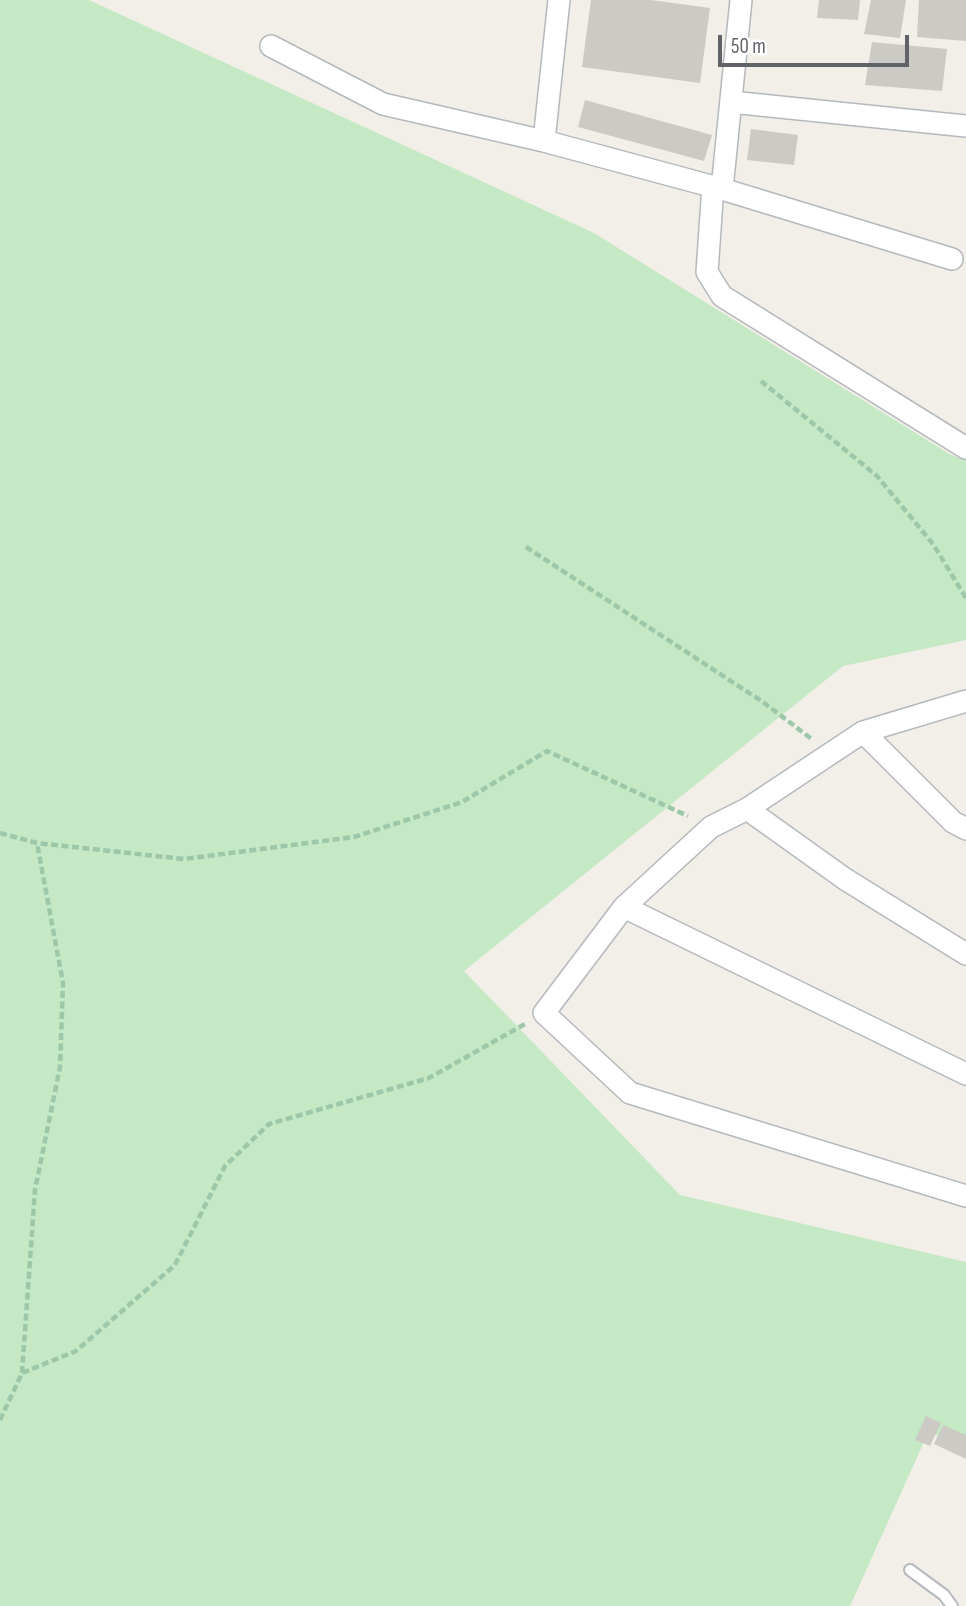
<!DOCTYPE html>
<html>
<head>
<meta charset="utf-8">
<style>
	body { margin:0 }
	#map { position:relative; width:966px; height:1606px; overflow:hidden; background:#f1efe8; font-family:"Sofia Sans Condensed",sans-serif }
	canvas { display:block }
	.scale { position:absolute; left:718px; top:35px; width:191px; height:32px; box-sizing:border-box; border:4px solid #5f6368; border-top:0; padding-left:9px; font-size:21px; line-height:24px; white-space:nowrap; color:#5f6368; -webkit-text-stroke:5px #fff; paint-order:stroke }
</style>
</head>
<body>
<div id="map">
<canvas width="966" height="1606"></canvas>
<div class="scale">50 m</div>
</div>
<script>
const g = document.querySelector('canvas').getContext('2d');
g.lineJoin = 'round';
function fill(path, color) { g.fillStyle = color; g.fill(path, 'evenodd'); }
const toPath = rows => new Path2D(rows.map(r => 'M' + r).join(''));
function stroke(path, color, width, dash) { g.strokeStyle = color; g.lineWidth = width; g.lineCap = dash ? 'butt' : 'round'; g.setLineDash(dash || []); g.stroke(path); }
fill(toPath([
	[0,0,89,0,594,233,951,455,966,460,966,640,843,666,464,971,680,1195,966,1262,966,1442,928,1433,850,1606,0,1606]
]), '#c5e8c5');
fill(toPath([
	[591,0,651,0,710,8,700,83,582,67],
	[819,0,860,0,858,20,817,18],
	[871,0,906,0,900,38,864,34],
	[919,0,966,0,966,41,917,37],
	[872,42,947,49,942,91,865,85],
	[585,100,712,135,704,161,578,127],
	[751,129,798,135,794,165,747,160],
	[926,1416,941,1423,930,1446,915,1440],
	[943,1425,966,1435,966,1459,934,1444]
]), '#cccac5');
const lane = toPath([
	[910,1570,944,1595,952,1606]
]);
const street = toPath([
	[271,46,383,104,544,141,722,189,952,259],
	[731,102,966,126],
	[544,141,559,0],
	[713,186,707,272,722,296,966,448],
	[722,189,741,0],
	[966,701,863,732,747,809,711,827,624,907,544,1013,630,1093,966,1196],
	[863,732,953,822,966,829],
	[747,809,845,879,966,954],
	[624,907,966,1074]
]);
stroke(lane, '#b5b8bc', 14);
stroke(street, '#b5b8bc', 24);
stroke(toPath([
	[761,381,877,476,933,544,966,598],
	[526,547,763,702,813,740],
	[0,833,37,843,184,859,354,837,462,802,547,751,688,816],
	[22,1373,35,1190,60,1067,63,983,37,843],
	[0,1420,22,1373,76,1351,175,1265,225,1166,269,1124,429,1078,525,1024]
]), '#9cc7a9', 4.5, [7, 3.5]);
stroke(lane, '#fff', 10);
stroke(street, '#fff', 21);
</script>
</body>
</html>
